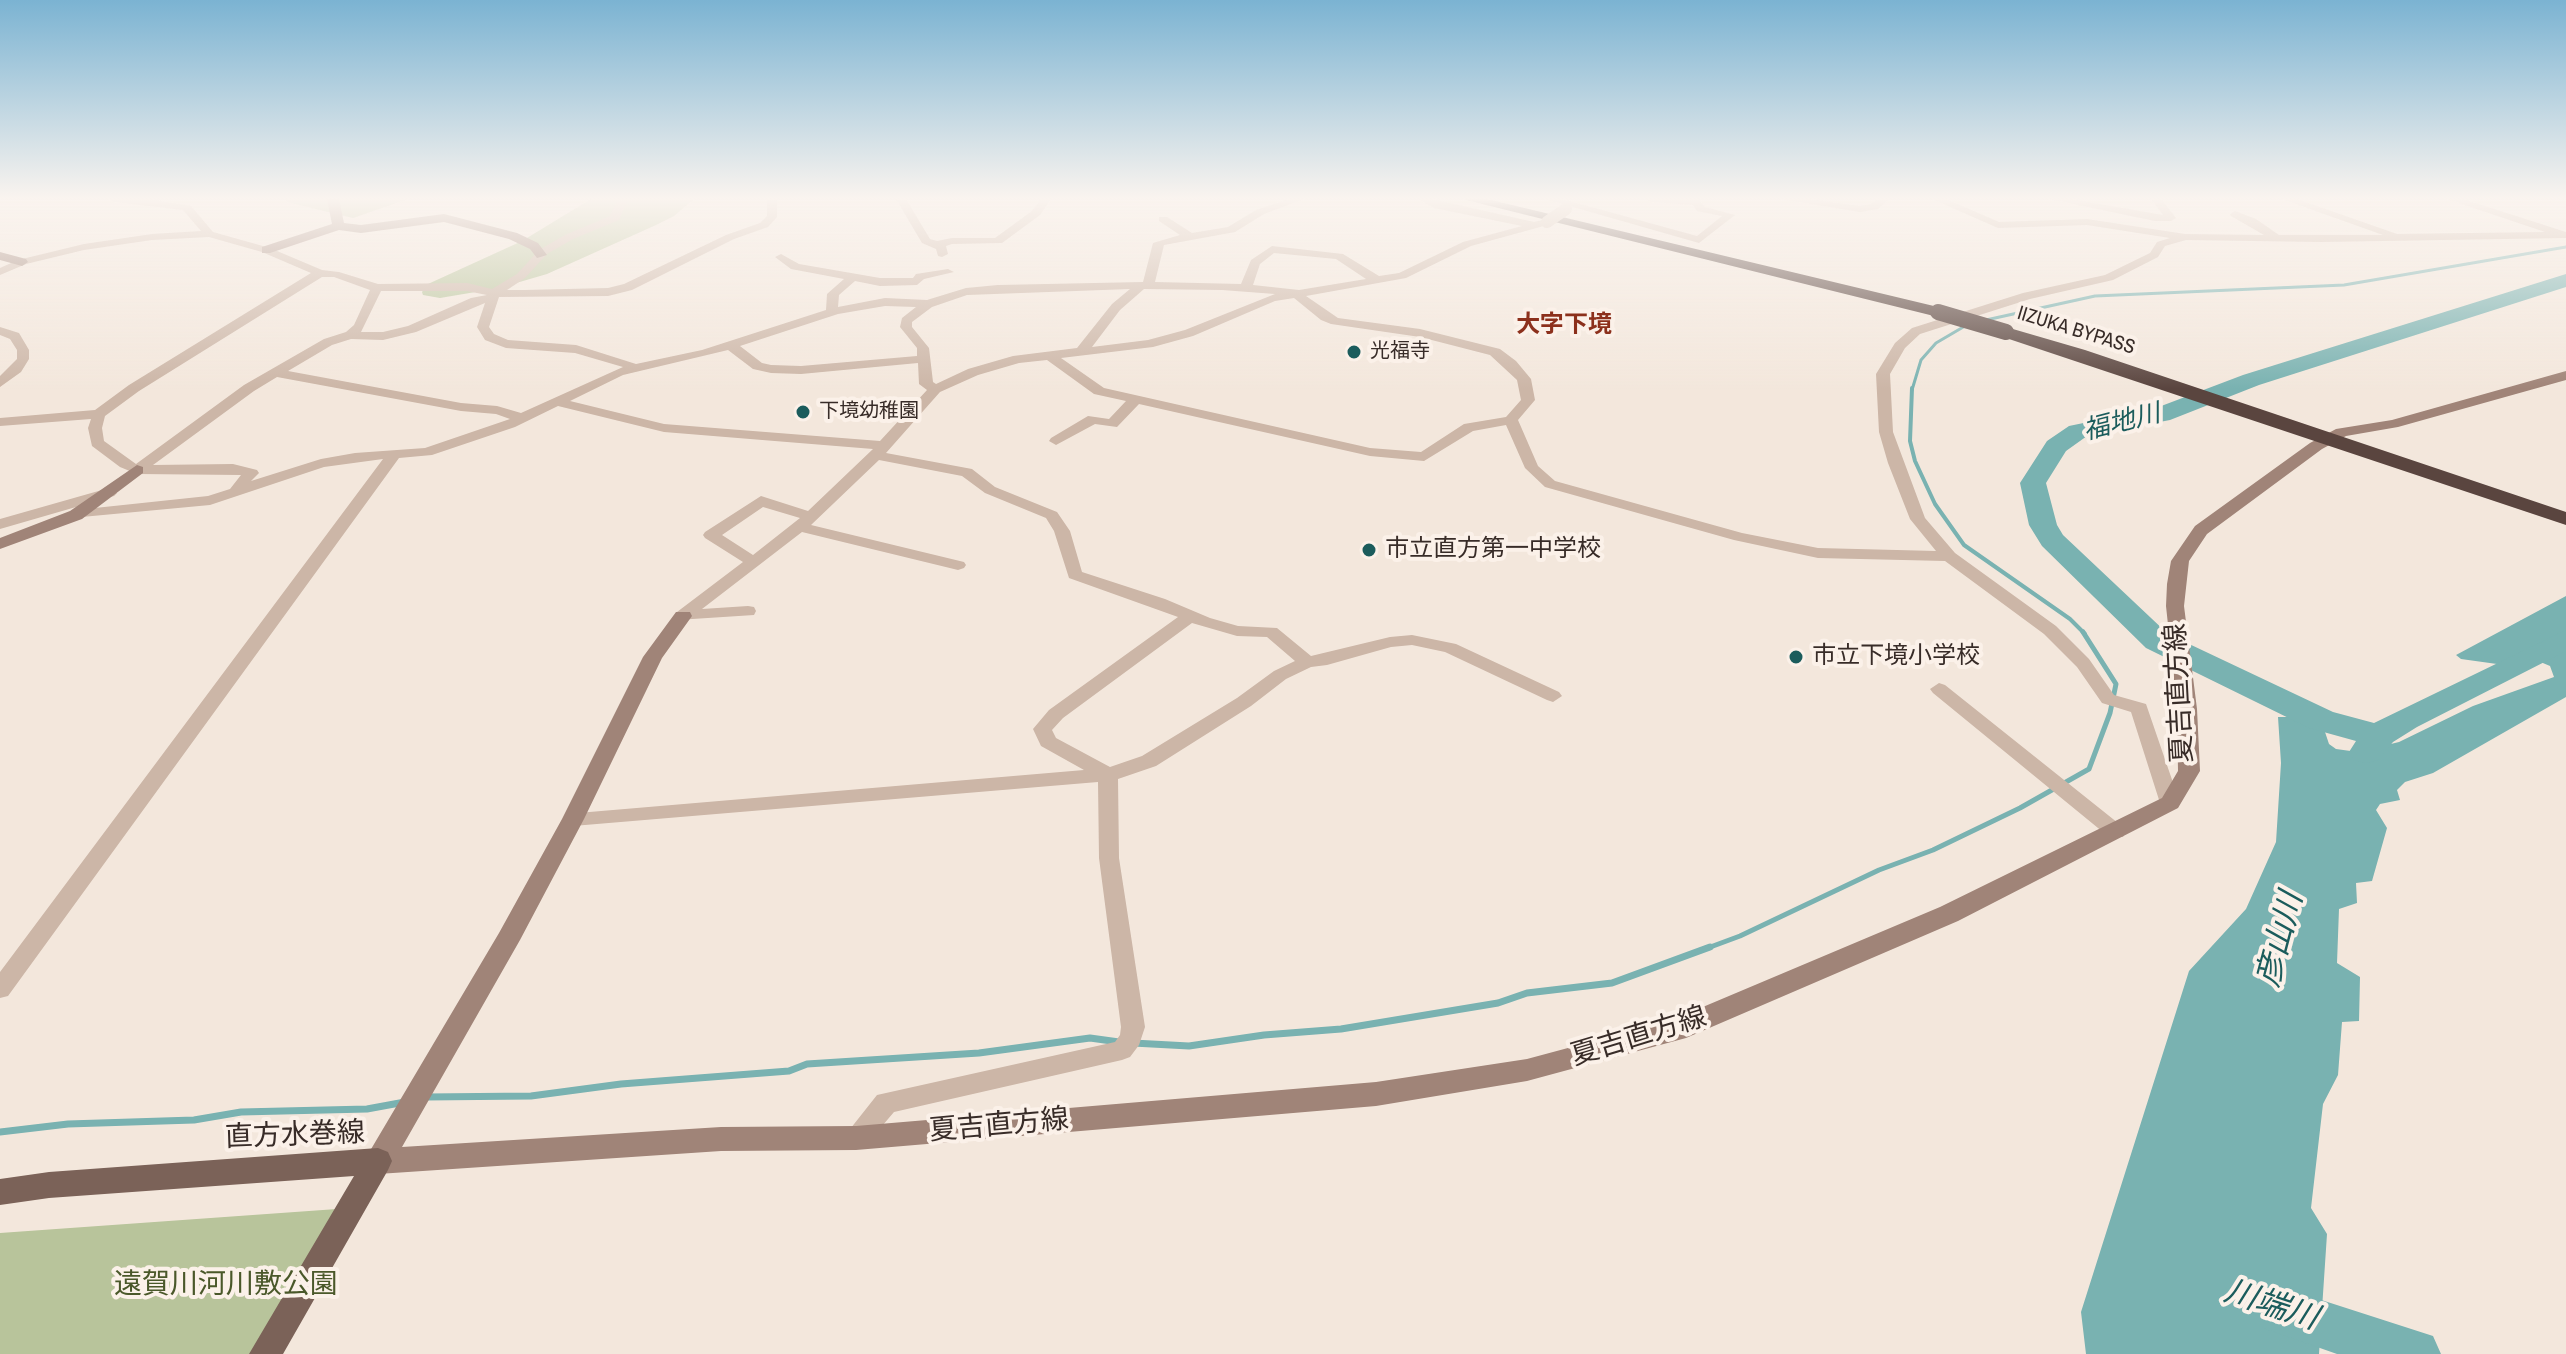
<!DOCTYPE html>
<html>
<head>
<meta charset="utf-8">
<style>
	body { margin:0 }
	canvas { display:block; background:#f3e7dc }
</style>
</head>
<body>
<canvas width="2566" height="1354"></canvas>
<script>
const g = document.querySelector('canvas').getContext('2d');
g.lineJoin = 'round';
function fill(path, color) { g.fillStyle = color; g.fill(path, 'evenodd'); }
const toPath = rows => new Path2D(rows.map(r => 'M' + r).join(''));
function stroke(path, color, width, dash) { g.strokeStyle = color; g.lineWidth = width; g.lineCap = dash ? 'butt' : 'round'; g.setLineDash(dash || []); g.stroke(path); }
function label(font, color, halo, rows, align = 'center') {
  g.font = font + ' "Archivo Narrow","Noto Sans JP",sans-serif'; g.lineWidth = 8; g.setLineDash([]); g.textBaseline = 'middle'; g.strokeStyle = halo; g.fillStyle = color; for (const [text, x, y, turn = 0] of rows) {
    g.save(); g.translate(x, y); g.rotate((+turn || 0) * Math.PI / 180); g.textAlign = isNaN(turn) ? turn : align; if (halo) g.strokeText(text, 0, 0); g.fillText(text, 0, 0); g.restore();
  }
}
fill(toPath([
	[286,199,408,199,353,218,287,202],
	[591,199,694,199,674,216,656,225,547,274,499,288,440,298,423,295,422,292,428,284,522,241],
	[351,1208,265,1354,0,1354,0,1233]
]), '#b8c49b');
fill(toPath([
	[2566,596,2566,697,2433,773,2405,782,2397,790,2400,800,2380,804,2376,810,2387,828,2372,881,2356,883,2357,903,2339,909,2337,963,2360,977,2359,1021,2342,1022,2338,1075,2323,1104,2311,1208,2327,1234,2319,1354,2086,1354,2081,1312,2189,971,2246,909,2276,842,2281,763,2278,717,2307,717,2317,720,2322,723,2329,744,2336,749,2358,752,2399,742,2473,706,2554,677,2550,666,2531,658,2497,664,2461,659,2456,655]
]), '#79b2b1');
stroke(toPath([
	[1986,320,2095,296,2344,285,2566,247],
	[1912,390,1921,360,1936,343,1965,326]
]), '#79b2b1', 3);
stroke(toPath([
	[1912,388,1910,441,1915,461,1935,504,1964,545,2070,619,2085,634]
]), '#79b2b1', 4);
stroke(toPath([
	[1705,949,1740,936,1879,870,1933,850,2020,808,2089,769,2110,713,2116,684,2083,632]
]), '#79b2b1', 5);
stroke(toPath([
	[1133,1043,1189,1046,1264,1035,1341,1029,1498,1003,1527,993,1612,983,1710,947],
	[426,1097,531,1096,621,1084,789,1071,807,1064,979,1053,1090,1038,1119,1042],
	[0,1132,68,1124,194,1120,241,1112,367,1109,405,1102]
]), '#79b2b1', 7);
fill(toPath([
	[2566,274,2566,287,2259,385,2170,420,2087,436,2066,451,2046,483,2057,525,2063,535,2168,634,2333,712,2374,723,2566,630,2566,651,2417,727,2393,742,2378,760,2366,763,2354,760,2349,752,2356,741,2309,728,2146,648,2042,546,2029,525,2020,483,2047,441,2069,426,2156,408,2243,375,2566,274],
	[2281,1287,2433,1336,2441,1354,2337,1354,2263,1328,2256,1311,2263,1294,2281,1287]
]), '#79b2b1');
fill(toPath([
	[109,199,150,199,191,206,213,232,270,248,322,270,339,272,378,284,467,283,492,289,517,274,539,250,565,235,610,216,618,199,628,199,619,220,573,239,547,254,525,278,507,290,524,290,608,288,624,284,726,235,760,223,767,216,767,199,777,199,777,217,768,227,734,239,632,290,608,296,499,297,489,327,494,334,508,340,576,345,636,364,702,350,826,310,827,294,844,279,791,269,775,257,781,254,799,264,880,278,913,278,916,274,948,269,954,272,924,279,917,285,880,286,855,281,839,295,838,307,885,298,927,300,966,288,998,285,1143,282,1153,243,1180,235,1159,221,1159,217,1167,217,1192,233,1228,227,1256,210,1289,199,1304,199,1264,214,1235,232,1164,245,1155,282,1241,284,1251,260,1272,246,1343,254,1379,276,1399,273,1463,242,1522,226,1434,208,1418,199,1432,199,1534,222,1547,219,1551,220,1551,224,1471,246,1406,278,1306,296,1338,318,1420,329,1500,349,1516,361,1531,379,1535,400,1518,420,1538,466,1555,481,1742,533,1818,548,1936,551,1910,519,1888,463,1879,432,1876,374,1895,343,1912,328,2023,293,2105,275,2150,253,2157,242,2170,238,2087,225,1998,228,1932,199,1946,199,1999,222,2087,219,2185,234,2264,235,2231,216,2230,214,2235,211,2256,219,2279,235,2383,235,2282,199,2297,199,2397,234,2545,232,2447,199,2463,199,2566,232,2566,238,2321,242,2186,240,2165,246,2158,257,2113,280,2030,299,1920,334,1905,348,1890,374,1893,432,1925,518,1955,553,2056,626,2089,659,2114,695,2146,704,2180,803,2177,808,2170,810,2163,808,2160,803,2131,712,2102,703,2077,667,2044,634,1945,561,1818,558,1734,540,1545,487,1525,468,1506,425,1473,431,1424,461,1370,456,1139,404,1117,427,1095,424,1056,445,1049,441,1051,438,1088,416,1109,419,1126,401,1094,394,1047,360,1019,363,978,375,940,392,886,453,972,469,995,487,1057,512,1070,531,1082,572,1165,599,1210,618,1238,626,1277,628,1311,656,1390,637,1412,635,1456,644,1559,692,1562,696,1553,702,1547,700,1445,652,1412,645,1391,647,1327,665,1311,667,1286,679,1251,706,1156,766,1118,779,1119,858,1145,1027,1139,1045,1130,1057,1122,1060,894,1112,865,1146,856,1149,847,1146,843,1138,877,1095,1115,1042,1120,1035,1121,1027,1099,858,1098,782,573,826,566,824,563,819,566,814,1084,770,1041,746,1033,729,1049,710,1178,617,1069,578,1054,531,1046,518,985,493,962,476,879,460,811,525,964,562,966,565,964,568,958,570,802,532,702,609,748,606,754,607,756,611,754,615,677,620,674,616,677,612,743,562,705,538,703,535,705,532,761,496,808,511,873,449,664,432,558,406,515,427,432,455,399,458,8,996,0,998,0,972,383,459,324,467,210,505,71,518,68,515,76,510,208,496,230,489,241,475,137,474,120,467,92,446,88,428,91,419,0,426,0,418,95,410,129,385,311,273,262,252,209,237,152,240,84,250,26,264,0,275,0,268,18,260,84,244,152,234,201,231,183,210,114,202,109,199],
	[1274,253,1336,259,1366,279,1299,290,1253,285,1260,264,1274,253],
	[322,277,334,277,370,290,354,325,346,332,324,339,244,385,136,464,104,441,102,428,105,416,139,391,322,277],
	[1130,289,1112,304,1077,348,1013,356,968,369,936,384,933,382,929,348,912,327,912,322,932,307,967,295,1130,289],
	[1144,289,1222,290,1275,294,1185,330,1148,340,1092,347,1120,310,1144,289],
	[381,291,467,291,487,295,471,298,408,326,383,332,361,332,381,291],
	[1294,298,1321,320,1331,324,1420,337,1490,355,1517,380,1521,400,1506,417,1464,424,1421,452,1370,448,1104,388,1061,358,1153,347,1193,336,1275,301,1294,298],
	[485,303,477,327,485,340,506,348,575,353,623,367,521,413,497,406,461,403,288,371,332,345,351,339,383,340,416,332,485,303],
	[885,306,916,307,902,318,900,327,917,348,917,356,801,366,771,365,762,363,740,346,838,314,885,306],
	[728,350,753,369,771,373,801,374,918,363,919,384,927,390,880,441,664,424,570,401,623,375,728,350],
	[277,377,461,411,496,414,510,419,425,448,355,453,321,459,251,481,259,473,257,470,233,464,153,465,254,391,277,377],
	[763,507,800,518,753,555,722,535,763,507],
	[1192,623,1237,636,1267,637,1295,661,1274,671,1237,698,1142,756,1110,767,1056,738,1052,730,1063,718,1192,623],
	[896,199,906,199,930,239,937,241,952,238,995,238,1032,211,1041,199,1051,199,1040,215,1002,243,952,244,946,246,948,254,942,257,938,256,936,249,922,243,896,199],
	[1545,199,1562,199,1697,236,1722,216,1697,211,1693,205,1651,202,1646,199,1698,199,1705,207,1735,215,1699,243,1545,199],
	[1780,199,1809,199,1860,206,1871,204,1877,199,1889,199,1878,209,1860,212,1780,199],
	[2049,199,2071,199,2163,215,2151,199,2161,199,2176,218,2171,221,2155,221,2049,199],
	[0,327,19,333,29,350,29,359,21,372,0,387,0,376,17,359,17,350,10,339,0,335,0,327],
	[109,488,117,493,114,496,0,529,0,519,109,488],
	[1939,683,1945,685,2123,827,2126,832,2123,837,2109,837,1933,693,1930,689,1939,683]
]), '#ccb6a7');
fill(toPath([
	[327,199,339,199,344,223,361,225,444,214,517,233,538,243,547,255,537,258,530,249,509,239,444,222,361,233,339,230,270,253,262,253,262,247,332,224,327,199],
	[0,252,26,259,28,262,22,266,0,260,0,252],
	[2566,371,2566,380,2398,427,2346,436,2322,449,2207,534,2189,561,2184,606,2197,709,2200,771,2178,808,1958,921,1686,1038,1527,1081,1376,1106,856,1150,721,1151,378,1174,368,1170,364,1161,499,933,562,819,643,657,676,612,690,612,692,616,662,658,584,819,520,940,402,1147,721,1127,856,1126,1376,1082,1527,1059,1672,1020,1940,907,2162,798,2178,771,2177,709,2166,606,2167,584,2171,561,2195,526,2310,443,2336,429,2392,420,2566,371],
	[137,465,143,467,143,473,82,519,0,549,0,538,70,511,137,465]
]), '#a08478');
fill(toPath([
	[378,1148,388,1152,392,1161,388,1170,283,1354,249,1354,354,1176,49,1198,0,1205,0,1179,49,1172,378,1148]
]), '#7b6258');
fill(toPath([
	[1462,199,1487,199,1938,307,1946,312,1938,317,1462,199],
	[2006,327,2085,350,2566,512,2566,525,2000,336,1998,332,2006,327]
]), '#5a453f');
stroke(toPath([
	[1547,222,1566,209]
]), '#ccb6a7', 12);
stroke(toPath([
	[1938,312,2006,332]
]), '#5a453f', 16);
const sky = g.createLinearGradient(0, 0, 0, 389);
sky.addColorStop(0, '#7bb3d2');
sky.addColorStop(0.51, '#faf4ef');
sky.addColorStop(1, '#faf4ef00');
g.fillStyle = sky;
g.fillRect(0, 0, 2566, 389);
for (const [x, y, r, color] of [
	[1354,352,8,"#1b5c5c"],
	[803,412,8,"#1b5c5c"],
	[1369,550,8,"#1b5c5c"],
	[1796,657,8,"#1b5c5c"]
]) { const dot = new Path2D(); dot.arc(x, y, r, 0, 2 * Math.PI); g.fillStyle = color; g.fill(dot); stroke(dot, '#fbf1e9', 3); }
label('20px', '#382c28', '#fbf1e9', [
	["IIZUKA BYPASS",2076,331,17]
]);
label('20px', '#382c28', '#fbf1e9', [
	["光福寺",1370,352],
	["下境幼稚園",819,412]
], 'left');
label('bold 24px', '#8c301c', '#fbf1e9', [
	["大字下境",1564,326]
]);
label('24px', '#382c28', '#fbf1e9', [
	["市立直方第一中学校",1385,550],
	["市立下境小学校",1812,657]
], 'left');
label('italic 26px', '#1b5c5c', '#fbf1e9', [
	["福地川",2122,423,-14]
]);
label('28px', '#382c28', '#fbf1e9', [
	["夏吉直方線",2180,693,-93],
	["夏吉直方線",1639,1037,-17],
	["夏吉直方線",999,1126,-5],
	["直方水巻線",295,1136,-2]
]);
label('28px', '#4a582a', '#fbf1e9', [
	["遠賀川河川敷公園",226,1285]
]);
label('italic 32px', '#1b5c5c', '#fbf1e9', [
	["彦山川",2281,940,-75],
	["川端川",2271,1306,18]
]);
</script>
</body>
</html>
